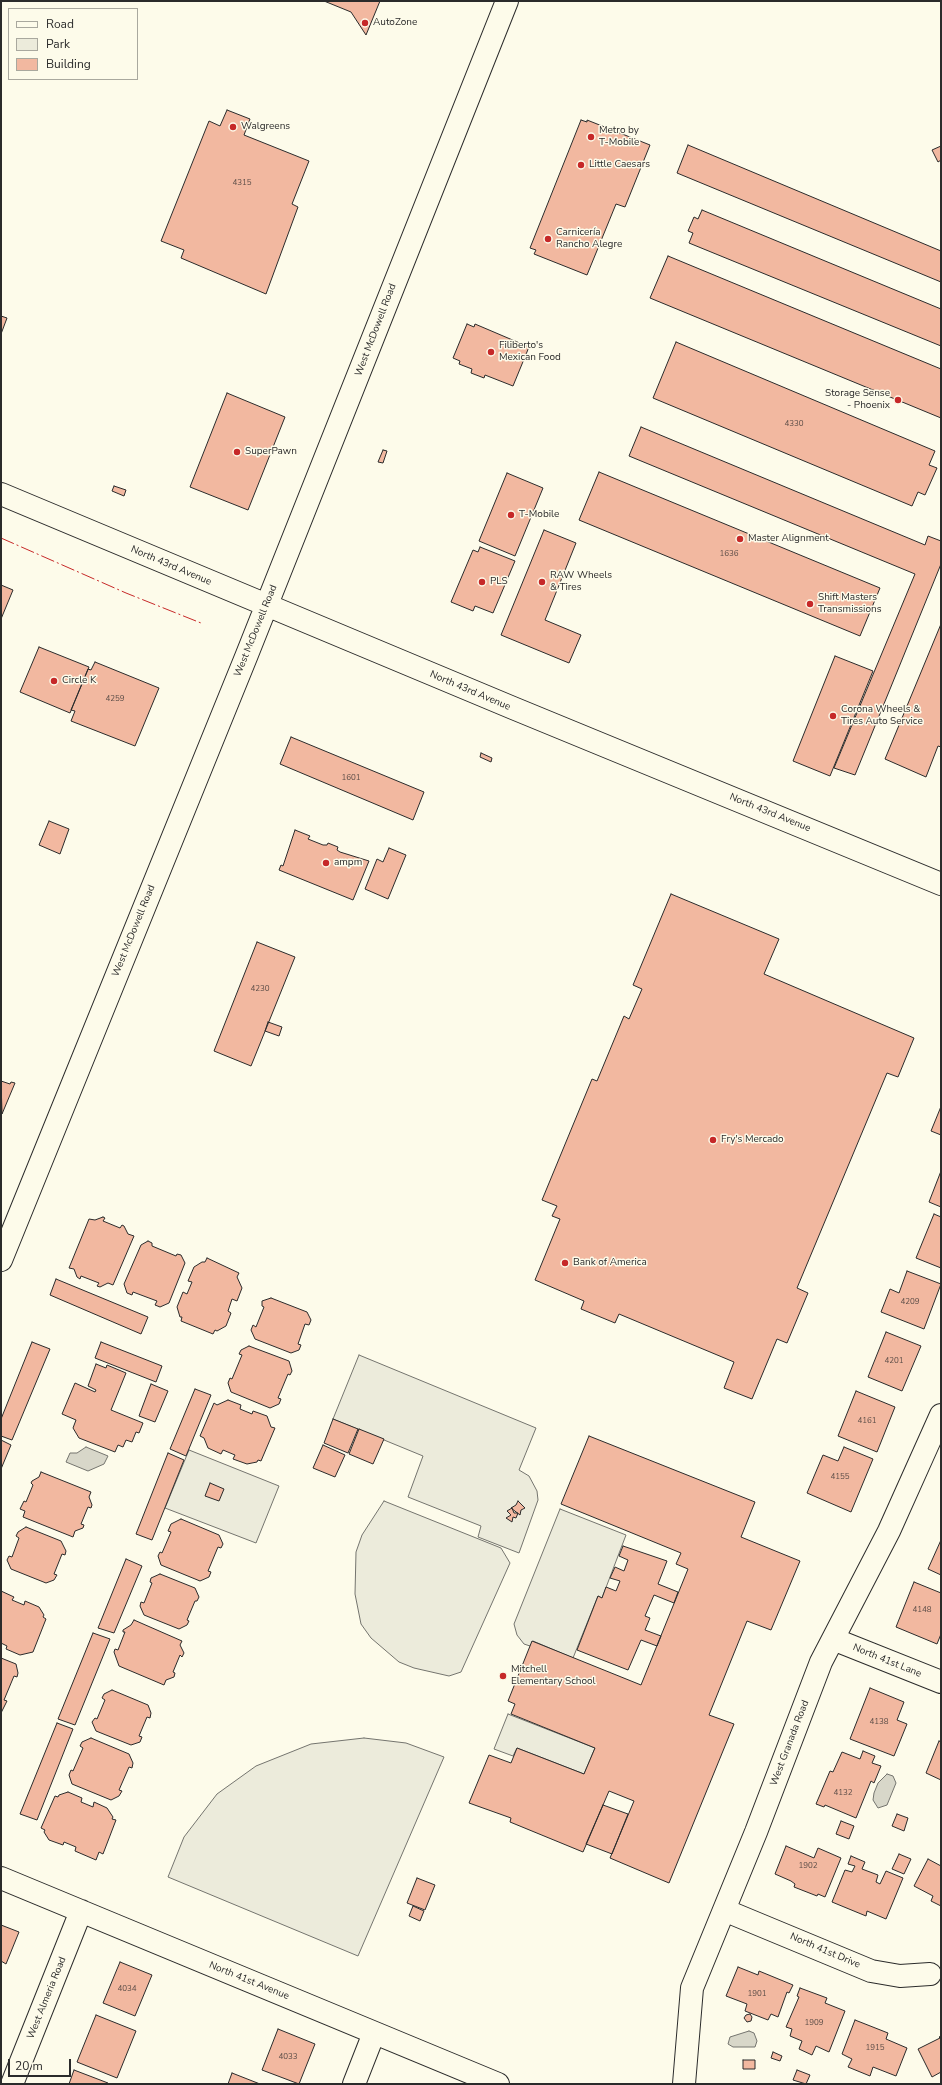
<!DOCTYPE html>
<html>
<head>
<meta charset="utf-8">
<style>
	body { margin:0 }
	#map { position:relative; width:942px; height:2085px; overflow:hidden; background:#fdfbea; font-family:"Nunito Sans",sans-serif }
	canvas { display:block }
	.frame { position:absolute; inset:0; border:2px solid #2b2b2b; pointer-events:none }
	.legend { position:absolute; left:8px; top:8px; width:130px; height:72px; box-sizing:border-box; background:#fdfbea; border:1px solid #a9a89e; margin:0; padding:5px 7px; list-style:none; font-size:12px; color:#2b2b2b }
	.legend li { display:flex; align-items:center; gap:8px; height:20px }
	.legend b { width:20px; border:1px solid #a9a89e }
	.scale { position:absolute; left:8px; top:2059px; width:63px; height:18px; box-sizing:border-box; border:2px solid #2b2b2b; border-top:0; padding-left:5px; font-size:12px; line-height:14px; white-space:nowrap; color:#2b2b2b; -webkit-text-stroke:3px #fdfbea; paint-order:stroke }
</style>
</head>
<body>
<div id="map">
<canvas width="942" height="2085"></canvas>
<div class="frame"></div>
<ul class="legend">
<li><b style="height:5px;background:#fdfbea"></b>Road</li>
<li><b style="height:11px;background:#ecebdb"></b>Park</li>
<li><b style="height:11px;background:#f2b8a0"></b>Building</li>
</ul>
<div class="scale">20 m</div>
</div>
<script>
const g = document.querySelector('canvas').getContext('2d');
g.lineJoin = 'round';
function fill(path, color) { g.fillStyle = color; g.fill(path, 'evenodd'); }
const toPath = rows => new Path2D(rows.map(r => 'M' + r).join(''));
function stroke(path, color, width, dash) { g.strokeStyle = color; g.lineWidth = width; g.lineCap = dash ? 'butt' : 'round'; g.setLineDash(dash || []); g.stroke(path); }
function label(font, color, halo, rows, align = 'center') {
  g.font = font + ' "Nunito Sans",sans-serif'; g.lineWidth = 3; g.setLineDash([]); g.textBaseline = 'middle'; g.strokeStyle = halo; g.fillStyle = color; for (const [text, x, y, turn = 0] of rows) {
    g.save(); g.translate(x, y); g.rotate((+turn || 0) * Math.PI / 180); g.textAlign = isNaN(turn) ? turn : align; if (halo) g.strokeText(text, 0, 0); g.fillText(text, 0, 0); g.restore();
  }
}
const green = toPath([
	[359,1355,536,1428,519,1470,529,1476,537,1491,538,1500,519,1553,478,1537,481,1526,408,1497,423,1456,333,1419,359,1355],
	[189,1450,279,1486,256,1543,165,1508,189,1450],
	[384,1501,501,1548,510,1563,461,1672,449,1676,414,1668,399,1662,371,1638,361,1624,355,1594,356,1552,362,1535,384,1501],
	[560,1509,626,1535,602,1598,598,1596,573,1658,533,1641,530,1646,524,1644,517,1635,514,1624,560,1509],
	[508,1714,595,1748,584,1774,517,1748,513,1756,494,1749,508,1714],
	[364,1738,406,1743,444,1757,358,1956,168,1877,184,1837,217,1794,256,1766,311,1744,364,1738]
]);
fill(green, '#ecebdb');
stroke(green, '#74746e', 1);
const water = toPath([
	[86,1447,108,1456,104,1464,88,1471,66,1462,70,1453,77,1453,86,1447],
	[887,1774,893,1776,896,1783,887,1805,878,1808,873,1800,874,1793,878,1783,887,1774],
	[749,2031,754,2033,757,2041,755,2047,733,2047,728,2044,730,2037,749,2031]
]);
fill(water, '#d8d7c9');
stroke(water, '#74746e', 1);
const building = toPath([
	[324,1,380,1,366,35,351,12,324,1],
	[227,110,250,119,244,135,309,161,292,204,298,207,266,294,181,258,184,250,161,241,209,121,220,126,227,110],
	[581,120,587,122,587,120,650,145,625,207,616,204,587,275,534,254,536,250,530,248,581,120],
	[688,145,941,251,941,282,677,173,688,145],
	[941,146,941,160,938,162,932,150,941,146],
	[702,210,941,309,941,346,689,243,693,233,688,231,694,217,698,219,702,210],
	[668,256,941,369,941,418,650,298,668,256],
	[1,316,7,318,1,334,1,316],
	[467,324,474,327,475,324,529,347,513,386,485,375,484,378,471,373,472,369,459,364,460,361,453,358,467,324],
	[676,342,935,451,929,465,937,468,925,495,918,492,912,506,653,398,676,342],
	[227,393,285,417,248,510,190,487,227,393],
	[641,427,925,545,928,536,941,541,941,564,855,775,834,768,915,574,629,456,641,427],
	[383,450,387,451,383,463,378,462,383,450],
	[599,472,880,588,860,636,579,520,599,472],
	[507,473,543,488,515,556,479,541,507,473],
	[114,486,126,490,124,496,112,491,114,486],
	[544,530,576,543,545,620,581,635,569,663,501,635,544,530],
	[480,547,515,561,493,613,475,606,473,611,451,602,473,550,478,552,480,547],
	[1,585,13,590,1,619,1,585],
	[941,624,941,747,938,746,926,777,885,759,941,624],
	[39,647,89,667,70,713,20,692,39,647],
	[835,656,873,671,830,776,793,761,835,656],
	[95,662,159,688,135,746,71,721,75,711,71,710,88,669,91,670,95,662],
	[291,737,424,792,413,820,280,764,291,737],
	[481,753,492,758,491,762,480,757,481,753],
	[49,821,69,829,60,854,39,845,49,821],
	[295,830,310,836,308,839,323,845,327,845,328,843,338,847,337,850,340,852,369,861,353,900,279,870,281,865,283,866,295,830],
	[389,848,406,855,388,899,365,889,377,859,383,862,389,848],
	[671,894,779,939,764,974,914,1038,898,1077,887,1073,797,1288,808,1293,787,1343,777,1339,752,1399,724,1388,734,1362,619,1314,615,1323,581,1309,584,1301,535,1280,560,1219,552,1216,557,1206,542,1200,592,1079,597,1081,624,1016,629,1019,642,989,633,985,671,894],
	[257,942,295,957,251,1066,214,1051,257,942],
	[268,1022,282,1027,279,1036,265,1031,268,1022],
	[1,1081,10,1084,11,1082,15,1083,2,1114,1,1081],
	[940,1109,941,1110,941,1135,931,1131,940,1109],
	[941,1171,941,1207,929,1202,941,1171],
	[934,1214,941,1217,941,1268,916,1258,934,1214],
	[103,1217,105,1218,103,1221,120,1228,122,1225,124,1226,128,1234,134,1236,113,1285,108,1283,100,1287,97,1286,99,1283,81,1276,80,1279,77,1277,74,1269,69,1268,89,1219,95,1220,103,1217],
	[148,1241,152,1243,152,1246,176,1256,177,1254,181,1255,185,1263,169,1303,160,1307,155,1305,157,1301,133,1292,132,1295,127,1293,124,1284,141,1245,148,1241],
	[207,1258,239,1273,237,1277,242,1288,237,1301,232,1299,228,1311,231,1313,226,1326,217,1331,215,1330,213,1334,181,1321,182,1317,180,1317,177,1307,183,1292,187,1294,192,1282,188,1281,194,1267,202,1262,205,1262,207,1258],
	[907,1271,941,1284,924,1329,881,1312,890,1289,899,1293,907,1271],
	[56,1279,148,1317,141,1334,50,1295,56,1279],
	[271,1298,307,1312,311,1320,309,1325,305,1324,298,1344,301,1345,299,1350,291,1353,255,1339,251,1330,253,1325,256,1327,264,1307,262,1306,262,1301,271,1298],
	[886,1332,921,1346,902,1391,868,1377,886,1332],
	[32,1342,50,1349,12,1440,1,1436,1,1419,32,1342],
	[101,1342,162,1366,156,1382,95,1358,101,1342],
	[249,1346,289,1361,292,1371,290,1375,288,1374,278,1398,281,1399,279,1404,270,1408,231,1392,228,1383,230,1378,232,1379,242,1355,239,1354,241,1350,249,1346],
	[96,1364,106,1368,107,1365,126,1373,111,1410,143,1423,139,1433,136,1432,132,1442,126,1440,123,1447,118,1445,115,1452,79,1438,73,1428,76,1420,62,1414,75,1383,95,1392,96,1390,88,1386,96,1364],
	[151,1384,168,1391,155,1422,139,1416,151,1384],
	[195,1389,211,1395,186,1456,170,1449,195,1389],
	[856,1391,895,1407,877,1452,838,1436,856,1391],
	[228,1400,241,1405,240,1409,252,1414,253,1411,267,1416,271,1427,275,1428,261,1461,258,1460,257,1462,247,1464,233,1459,235,1455,223,1450,221,1454,208,1448,204,1438,200,1436,214,1403,217,1405,228,1400],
	[333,1419,358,1429,348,1453,324,1443,333,1419],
	[359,1429,384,1439,373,1464,349,1454,359,1429],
	[589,1436,755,1502,741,1537,800,1561,771,1630,747,1621,709,1715,734,1724,669,1883,610,1858,634,1801,609,1791,583,1852,510,1822,511,1818,469,1803,489,1755,511,1763,517,1748,584,1774,595,1748,511,1714,515,1704,508,1701,532,1641,641,1685,688,1569,676,1564,681,1553,561,1504,589,1436],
	[1,1440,11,1445,1,1469,1,1440],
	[323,1445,345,1455,335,1477,313,1468,323,1445],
	[844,1447,873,1459,851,1512,807,1493,823,1455,838,1461,844,1447],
	[168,1453,184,1460,152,1540,136,1534,168,1453],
	[41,1472,91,1492,89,1497,92,1505,91,1508,88,1507,81,1524,84,1525,83,1528,75,1531,73,1537,23,1517,25,1511,20,1509,24,1501,26,1502,33,1485,31,1483,32,1481,39,1477,41,1472],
	[210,1483,224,1489,219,1501,205,1496,210,1483],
	[518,1501,525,1508,521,1510,520,1515,511,1508,516,1505,518,1501],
	[512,1508,514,1513,518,1513,516,1518,513,1517,512,1522,506,1518,511,1515,507,1511,512,1508],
	[181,1519,219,1535,223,1544,221,1548,218,1547,208,1571,211,1572,209,1577,200,1581,161,1565,158,1556,160,1552,162,1553,171,1532,168,1531,171,1524,181,1519],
	[26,1527,61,1541,66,1551,65,1555,62,1554,54,1574,57,1575,54,1580,46,1583,11,1569,7,1560,9,1556,12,1557,19,1538,16,1536,18,1532,26,1527],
	[941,1540,941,1575,928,1569,941,1540],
	[623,1546,667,1561,658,1584,678,1592,674,1603,654,1595,645,1616,650,1618,645,1630,661,1636,657,1646,641,1640,628,1670,577,1650,598,1596,602,1598,606,1587,616,1591,620,1581,610,1578,615,1567,624,1571,628,1560,619,1556,623,1546],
	[126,1559,142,1566,114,1633,98,1628,126,1559],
	[160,1574,195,1588,199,1597,197,1601,195,1601,187,1620,189,1621,187,1625,179,1629,144,1615,140,1606,141,1602,144,1603,152,1583,150,1582,151,1578,160,1574],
	[914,1582,941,1593,941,1634,937,1644,896,1627,914,1582],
	[1,1591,14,1597,12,1600,24,1605,25,1601,39,1607,44,1615,43,1617,46,1619,33,1652,20,1655,6,1649,7,1646,1,1643,1,1591],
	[134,1620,182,1641,180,1645,184,1653,182,1657,180,1655,173,1672,175,1673,174,1677,166,1680,164,1685,119,1666,114,1652,115,1649,118,1650,125,1632,123,1632,123,1630,131,1625,134,1620],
	[93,1633,110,1639,75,1725,58,1719,93,1633],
	[1,1658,16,1664,18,1673,17,1677,14,1676,4,1700,7,1701,1,1713,1,1658],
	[870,1688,904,1702,897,1720,907,1724,894,1756,850,1739,870,1688],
	[112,1690,148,1705,151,1713,150,1718,147,1717,139,1736,142,1737,140,1742,131,1745,96,1731,92,1722,95,1718,97,1719,105,1700,102,1698,104,1694,112,1690],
	[57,1723,73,1729,37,1820,20,1814,57,1723],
	[91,1738,129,1754,133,1763,132,1768,129,1767,119,1790,122,1791,119,1796,111,1800,72,1784,69,1775,71,1770,73,1771,83,1748,80,1746,82,1742,91,1738],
	[939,1741,941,1742,941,1780,926,1773,939,1741],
	[863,1751,875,1756,872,1763,881,1766,874,1783,871,1781,856,1818,825,1805,824,1807,816,1804,830,1771,833,1772,842,1752,860,1759,863,1751],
	[68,1792,82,1798,81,1802,93,1807,94,1802,107,1808,113,1817,112,1819,116,1820,103,1854,99,1852,96,1860,75,1851,76,1847,64,1842,63,1845,49,1840,44,1832,45,1830,41,1828,55,1796,58,1797,59,1795,68,1792],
	[603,1805,628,1814,612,1854,586,1844,603,1805],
	[897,1814,908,1818,904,1831,892,1826,897,1814],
	[841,1821,854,1826,849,1839,836,1834,841,1821],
	[786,1846,814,1858,818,1848,841,1858,825,1897,818,1894,817,1896,794,1887,795,1884,791,1881,775,1874,786,1846],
	[899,1854,911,1859,904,1874,892,1869,899,1854],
	[851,1856,865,1862,862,1869,878,1875,876,1882,880,1884,886,1871,903,1878,886,1919,867,1911,866,1916,832,1902,845,1870,852,1872,855,1866,848,1864,851,1856],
	[928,1859,941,1866,941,1906,931,1901,933,1896,914,1886,928,1859],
	[417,1878,435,1885,425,1910,407,1903,417,1878],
	[413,1906,424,1911,420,1921,409,1916,413,1906],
	[1,1925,19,1932,6,1964,1,1961,1,1925],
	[120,1962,152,1975,135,2016,103,2003,120,1962],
	[738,1967,758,1975,759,1971,793,1985,789,1993,787,1992,778,2017,771,2014,768,2020,745,2011,747,2004,726,1996,738,1967],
	[800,1988,827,1998,825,2003,845,2011,829,2052,816,2046,812,2055,799,2049,802,2041,790,2036,792,2029,786,2027,799,1997,797,1996,800,1988],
	[750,2014,752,2017,751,2021,747,2022,744,2018,746,2015,750,2014],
	[96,2015,136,2031,117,2078,77,2062,96,2015],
	[855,2020,888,2033,886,2039,907,2048,896,2076,873,2067,870,2076,848,2067,852,2059,842,2054,855,2020],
	[278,2029,315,2044,299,2084,262,2070,278,2029],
	[941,2036,941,2072,932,2077,918,2049,940,2038,939,2037,941,2036],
	[773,2052,782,2056,780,2061,771,2058,773,2052],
	[743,2060,755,2060,755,2069,743,2069,743,2060],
	[74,2070,108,2083,108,2084,69,2084,74,2070],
	[797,2070,810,2075,806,2084,793,2080,797,2070],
	[232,2073,260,2084,228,2084,232,2073]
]);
fill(building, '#f2b8a0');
stroke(building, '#2b2b2b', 1);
const minor = toPath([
	[833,1639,941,1682],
	[1,1878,498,2084],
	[724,1910,871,1971,900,1976,930,1974],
	[12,2084,81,1911],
	[354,2084,374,2033],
	[684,2084,692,1988,756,1832,821,1662,889,1531,941,1415]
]);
const major = toPath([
	[1,494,513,708,941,884],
	[1,1260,246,657,507,1]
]);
stroke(minor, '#2b2b2b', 24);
stroke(major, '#2b2b2b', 24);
stroke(minor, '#fdfbea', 22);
stroke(major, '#fdfbea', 22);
stroke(toPath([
	[1,538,126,593,201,623]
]), '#c62828', 1, [14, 3, 2, 3]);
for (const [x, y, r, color] of [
	[365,23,4,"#c62828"],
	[233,127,4,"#c62828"],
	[591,137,4,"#c62828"],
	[581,165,4,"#c62828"],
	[548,239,4,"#c62828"],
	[491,352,4,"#c62828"],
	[898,400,4,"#c62828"],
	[237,452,4,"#c62828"],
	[511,515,4,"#c62828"],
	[740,539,4,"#c62828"],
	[482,582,4,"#c62828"],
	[542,582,4,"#c62828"],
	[810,604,4,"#c62828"],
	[54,681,4,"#c62828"],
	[833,716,4,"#c62828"],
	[326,863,4,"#c62828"],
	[713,1140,4,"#c62828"],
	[565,1263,4,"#c62828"],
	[503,1676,4,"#c62828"]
]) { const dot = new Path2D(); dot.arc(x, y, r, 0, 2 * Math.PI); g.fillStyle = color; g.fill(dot); stroke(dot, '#fdfbea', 1.5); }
label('8px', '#5d4e48', null, [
	["4315",242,183],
	["4330",794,424],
	["1636",729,554],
	["4259",115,699],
	["1601",351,778],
	["4230",260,989],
	["4209",910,1302],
	["4201",894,1361],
	["4161",867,1421],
	["4155",840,1477],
	["4148",922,1610],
	["4138",879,1722],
	["4132",843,1793],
	["1902",808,1866],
	["4034",127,1989],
	["1901",757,1994],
	["1909",814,2023],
	["1915",875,2048],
	["4033",288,2057]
]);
label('10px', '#2b2b2b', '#fdfbea', [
	["AutoZone",373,23],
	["Walgreens",241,127],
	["Metro by",599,131],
	["T-Mobile",599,143],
	["Little Caesars",589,165],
	["Carnicería",556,233],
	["Rancho Alegre",556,245],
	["Filiberto's",499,346],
	["Mexican Food",499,358],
	["Storage Sense",890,394,"right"],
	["- Phoenix",890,406,"right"],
	["SuperPawn",245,452],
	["T-Mobile",519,515],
	["Master Alignment",748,539],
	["RAW Wheels",550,576],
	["& Tires",550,588],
	["PLS",490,582],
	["Shift Masters",818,598],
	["Transmissions",818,610],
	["Circle K",62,681],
	["Corona Wheels &",841,710],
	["Tires Auto Service",841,722],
	["ampm",334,863],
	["Fry's Mercado",721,1140],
	["Bank of America",573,1263],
	["Mitchell",511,1670],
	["Elementary School",511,1682]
], 'left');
label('10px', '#2b2b2b', '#fdfbea', [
	["West McDowell Road",376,330,-69],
	["North 43rd Avenue",171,566,23],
	["West McDowell Road",256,631,-68],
	["North 43rd Avenue",470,691,23],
	["North 43rd Avenue",770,813,22],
	["West McDowell Road",134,931,-68],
	["North 41st Lane",887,1661,22],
	["West Granada Road",790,1743,-69],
	["North 41st Drive",825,1951,23],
	["North 41st Avenue",249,1981,22],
	["West Almeria Road",47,1998,-68]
]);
</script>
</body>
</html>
